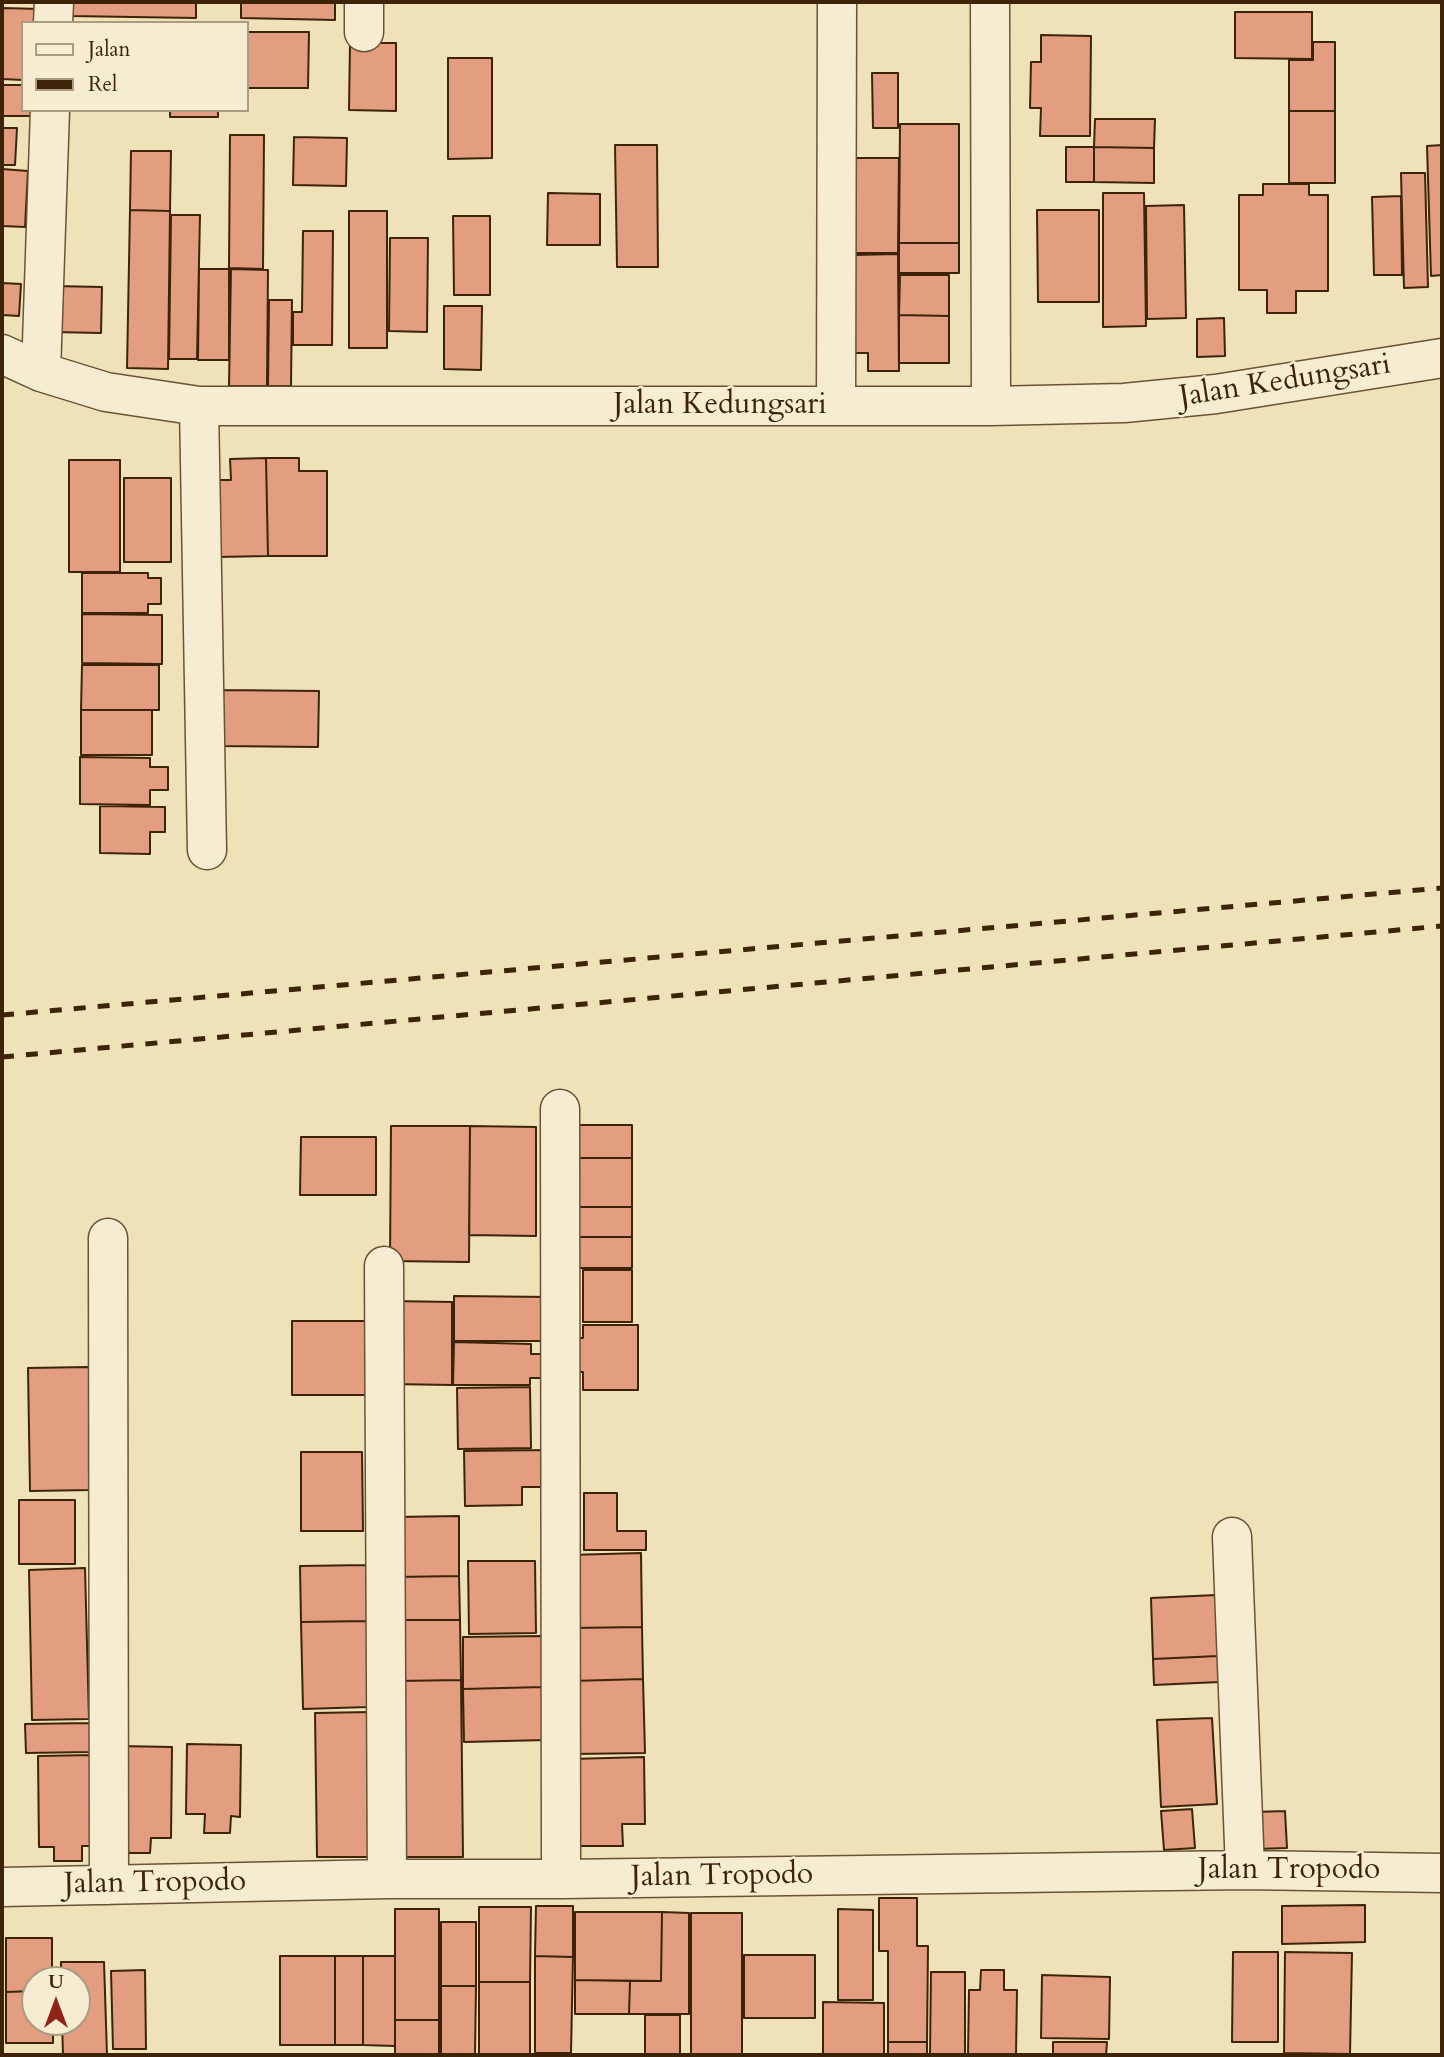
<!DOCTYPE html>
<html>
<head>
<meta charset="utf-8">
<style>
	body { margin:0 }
	#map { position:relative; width:1444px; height:2057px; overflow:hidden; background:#efe1b8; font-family:Cardo,serif }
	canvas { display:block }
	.frame { position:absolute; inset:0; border:4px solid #3d2409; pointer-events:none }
	.legend { position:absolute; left:21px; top:21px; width:228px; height:91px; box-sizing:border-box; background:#f5ecd1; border:2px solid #ab9c81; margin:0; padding:9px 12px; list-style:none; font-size:21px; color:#3d2409 }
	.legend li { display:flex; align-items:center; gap:14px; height:35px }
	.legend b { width:35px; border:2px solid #ab9c81 }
	.north { position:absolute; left:21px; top:1966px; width:70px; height:70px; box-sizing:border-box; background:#f5ecd1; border:2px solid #ab9c81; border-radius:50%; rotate:0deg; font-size:19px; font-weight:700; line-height:28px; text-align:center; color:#3d2409 }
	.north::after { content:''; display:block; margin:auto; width:24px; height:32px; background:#8f2418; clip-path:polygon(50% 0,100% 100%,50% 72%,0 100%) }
</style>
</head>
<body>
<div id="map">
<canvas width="1444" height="2057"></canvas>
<div class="frame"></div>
<ul class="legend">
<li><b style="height:9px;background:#f5ecd1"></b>Jalan</li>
<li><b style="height:9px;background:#3d2409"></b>Rel</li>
</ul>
<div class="north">U</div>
</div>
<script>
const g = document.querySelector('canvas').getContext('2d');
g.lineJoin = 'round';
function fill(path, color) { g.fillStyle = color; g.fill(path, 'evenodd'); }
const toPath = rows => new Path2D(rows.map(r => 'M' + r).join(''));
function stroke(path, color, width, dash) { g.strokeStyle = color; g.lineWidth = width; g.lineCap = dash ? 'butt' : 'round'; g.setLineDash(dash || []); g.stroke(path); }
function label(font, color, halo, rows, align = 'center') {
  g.font = font + ' Cardo,serif'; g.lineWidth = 5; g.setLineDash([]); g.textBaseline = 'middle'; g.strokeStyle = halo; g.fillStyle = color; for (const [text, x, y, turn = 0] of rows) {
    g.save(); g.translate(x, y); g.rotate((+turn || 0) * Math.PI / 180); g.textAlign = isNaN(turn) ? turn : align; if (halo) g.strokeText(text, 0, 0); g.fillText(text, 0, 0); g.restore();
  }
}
const building = toPath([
	[70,2,196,2,196,18,70,16,70,2],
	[241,2,335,2,335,20,241,18,241,2],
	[2,8,41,9,41,23,23,23,23,80,2,79,2,8],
	[1235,12,1312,12,1312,59,1235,58,1235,12],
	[247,32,309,32,308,88,247,88,247,32],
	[1041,35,1091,36,1090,136,1040,136,1041,108,1030,108,1031,62,1041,62,1041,35],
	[1313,42,1335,42,1335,111,1289,111,1289,60,1313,60,1313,42],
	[350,43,396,43,396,111,349,110,350,43],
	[448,58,492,58,492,158,448,159,448,58],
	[872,73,898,73,898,128,873,128,872,73],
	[2,85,23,85,23,110,36,110,36,116,2,116,2,85],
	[170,110,218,110,218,117,170,117,170,110],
	[1289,111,1335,111,1335,183,1289,183,1289,111],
	[1095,119,1155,119,1154,148,1094,147,1095,119],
	[900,124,959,124,959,243,899,243,900,124],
	[2,128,17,128,15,165,2,165,2,128],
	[230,135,264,135,263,269,229,268,230,135],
	[294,137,347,138,346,186,293,185,294,137],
	[615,145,657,145,658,267,617,267,615,145],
	[1442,145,1442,275,1431,276,1427,146,1442,145],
	[1066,147,1094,147,1094,182,1066,182,1066,147],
	[1094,147,1154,148,1154,183,1094,182,1094,147],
	[131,151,171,151,170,211,130,210,131,151],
	[855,158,899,158,898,253,855,253,855,158],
	[2,169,28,171,25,227,2,226,2,169],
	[1401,173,1425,173,1428,287,1404,288,1401,173],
	[1263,184,1309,184,1309,195,1328,195,1328,291,1296,291,1296,313,1267,313,1267,290,1239,290,1239,195,1263,195,1263,184],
	[548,193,600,194,600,245,547,245,548,193],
	[1103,193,1144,193,1146,326,1103,327,1103,193],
	[1401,196,1402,275,1374,275,1372,197,1401,196],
	[1184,205,1186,318,1147,319,1146,206,1184,205],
	[130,210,170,211,168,369,127,368,130,210],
	[1037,210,1099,210,1099,302,1038,302,1037,210],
	[349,211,387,211,387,348,349,348,349,211],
	[171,215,200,215,197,359,169,359,171,215],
	[453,216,490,216,490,295,454,295,453,216],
	[303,231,333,231,332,345,293,345,293,312,302,312,303,231],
	[390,238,428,238,427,332,389,331,390,238],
	[899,243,959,243,959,273,899,273,899,243],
	[898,254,899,371,868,371,868,353,855,353,854,255,898,254],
	[199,269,229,269,229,360,198,360,199,269],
	[231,269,268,270,267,386,229,386,231,269],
	[900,275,949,275,949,316,899,315,900,275],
	[2,283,21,284,19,316,2,315,2,283],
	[53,286,102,287,101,333,52,332,53,286],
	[269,300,292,300,291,386,268,386,269,300],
	[444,306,482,306,481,370,444,369,444,306],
	[899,315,949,316,949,363,899,363,899,315],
	[1224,318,1225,356,1197,357,1197,319,1224,318],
	[266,458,299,458,299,471,327,471,327,556,268,556,266,458],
	[266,458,268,556,217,557,216,480,231,480,230,459,266,458],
	[69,460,120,460,120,572,69,572,69,460],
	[124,478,171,478,171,562,124,562,124,478],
	[82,573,148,573,148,578,161,578,161,604,148,604,148,613,82,613,82,573],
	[82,614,162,615,162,664,82,663,82,614],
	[82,665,159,665,159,710,81,710,82,665],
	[221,690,319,691,318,747,220,746,221,690],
	[81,710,152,710,152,755,81,755,81,710],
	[80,757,150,758,150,767,168,767,168,790,150,790,150,805,80,804,80,757],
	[100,806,165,807,165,832,150,832,150,854,100,853,100,806],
	[571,1125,632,1125,632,1158,571,1158,571,1125],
	[391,1126,470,1126,469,1262,390,1261,391,1126],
	[470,1126,536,1127,536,1236,469,1235,470,1126],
	[301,1137,376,1137,376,1195,300,1195,301,1137],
	[571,1158,632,1158,632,1207,571,1207,571,1158],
	[571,1207,632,1207,632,1237,571,1237,571,1207],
	[571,1237,632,1237,632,1268,571,1268,571,1237],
	[583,1270,632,1270,632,1322,583,1322,583,1270],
	[454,1296,551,1297,551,1341,454,1341,454,1296],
	[391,1301,452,1302,452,1385,390,1384,391,1301],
	[292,1321,374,1321,374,1395,292,1395,292,1321],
	[583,1325,638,1325,638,1390,583,1390,583,1372,573,1372,573,1338,583,1338,583,1325],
	[454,1342,531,1344,531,1354,551,1354,551,1378,530,1378,530,1385,453,1385,454,1342],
	[89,1367,91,1490,30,1491,28,1368,89,1367],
	[530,1387,531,1448,458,1449,457,1388,530,1387],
	[548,1450,548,1487,522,1487,522,1505,465,1506,464,1451,548,1450],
	[301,1452,362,1452,363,1531,301,1531,301,1452],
	[584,1493,617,1493,617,1531,646,1531,646,1550,584,1550,584,1493],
	[19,1500,75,1500,75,1564,19,1564,19,1500],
	[459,1516,459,1576,396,1577,395,1517,459,1516],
	[641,1553,642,1627,571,1628,569,1555,641,1553],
	[468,1561,535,1561,536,1633,469,1634,468,1561],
	[367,1565,368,1621,301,1622,300,1566,367,1565],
	[85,1568,89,1719,32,1720,29,1570,85,1568],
	[459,1576,460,1620,396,1620,396,1577,459,1576],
	[1216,1595,1218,1656,1153,1659,1151,1598,1216,1595],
	[396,1620,460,1620,461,1680,397,1681,396,1620],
	[368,1621,369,1707,303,1709,301,1622,368,1621],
	[642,1627,643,1679,572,1681,571,1628,642,1627],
	[544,1636,544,1687,463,1689,463,1637,544,1636],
	[1218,1656,1219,1682,1154,1685,1153,1659,1218,1656],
	[643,1679,645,1753,573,1754,572,1681,643,1679],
	[461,1680,463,1857,400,1857,397,1681,461,1680],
	[544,1687,546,1740,464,1742,463,1689,544,1687],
	[371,1712,373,1857,317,1857,315,1713,371,1712],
	[1212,1718,1217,1804,1161,1807,1157,1720,1212,1718],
	[90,1723,91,1752,26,1753,25,1724,90,1723],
	[187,1744,241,1745,240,1817,231,1816,230,1833,204,1833,205,1814,186,1814,187,1744],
	[119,1746,172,1747,171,1838,151,1838,150,1853,117,1853,119,1746],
	[95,1755,96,1846,82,1846,82,1861,54,1861,54,1847,39,1847,38,1756,95,1755],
	[644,1757,645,1824,622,1824,623,1846,573,1846,571,1759,644,1757],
	[1192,1809,1195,1848,1164,1850,1161,1811,1192,1809],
	[1285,1811,1287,1848,1256,1849,1254,1812,1285,1811],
	[879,1898,917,1898,917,1946,928,1946,927,2042,888,2042,888,1951,879,1951,879,1898],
	[1365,1905,1365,1942,1282,1944,1282,1906,1365,1905],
	[536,1906,573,1906,573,1957,535,1956,536,1906],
	[479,1907,531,1907,530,1982,479,1982,479,1907],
	[395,1909,439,1909,439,2020,395,2020,395,1909],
	[838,1909,873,1910,873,2000,838,2000,838,1909],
	[575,1912,662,1912,661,1981,575,1980,575,1912],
	[662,1912,689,1913,689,2014,629,2014,630,1981,661,1981,662,1912],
	[691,1913,742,1913,742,2055,691,2055,691,1913],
	[441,1922,476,1922,476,1986,441,1986,441,1922],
	[6,1938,52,1938,52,1980,35,1980,35,1991,6,1992,6,1938],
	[1233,1952,1278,1952,1278,2042,1232,2042,1233,1952],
	[1285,1952,1352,1953,1350,2054,1284,2053,1285,1952],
	[744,1955,815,1955,815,2018,744,2018,744,1955],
	[280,1956,335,1956,335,2045,280,2045,280,1956],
	[335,1956,363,1956,363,2045,335,2045,335,1956],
	[363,1956,395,1956,395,2046,363,2045,363,1956],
	[535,1956,573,1957,571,2053,535,2053,535,1956],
	[61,1962,104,1962,107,2055,63,2055,62,2022,77,2022,77,1980,61,1980,61,1962],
	[145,1970,146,2049,113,2049,111,1971,145,1970],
	[981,1970,1004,1970,1004,1990,1017,1990,1016,2055,968,2055,969,1990,980,1990,981,1970],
	[931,1972,965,1972,965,2055,930,2055,931,1972],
	[1042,1975,1110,1977,1109,2039,1041,2038,1042,1975],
	[575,1980,630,1981,629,2014,575,2014,575,1980],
	[479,1982,530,1982,530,2055,479,2055,479,1982],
	[441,1986,476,1986,475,2055,441,2055,441,1986],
	[35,1991,35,2022,53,2022,53,2043,6,2043,6,1992,35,1991],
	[823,2002,884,2003,884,2055,823,2055,823,2002],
	[645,2015,680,2015,680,2055,645,2055,645,2015],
	[395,2020,439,2020,439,2055,395,2055,395,2020],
	[888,2042,927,2042,927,2055,888,2055,888,2042],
	[1053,2042,1107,2042,1106,2055,1053,2055,1053,2042]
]);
fill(building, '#e39e82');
stroke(building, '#3d2409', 2);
const street = toPath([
	[364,2,364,32],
	[990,2,991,406],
	[53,23,54,2],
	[2,354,41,372,106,392,199,406,991,406,1124,403,1216,394,1442,358],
	[41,372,50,110],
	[199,406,207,850],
	[836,406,837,2],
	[560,1109,561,1879],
	[108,1238,109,1885],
	[384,1266,387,1879],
	[1232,1537,1245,1870],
	[2,1887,387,1879,561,1879,1245,1870,1442,1873]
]);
stroke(street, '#6a5335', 41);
stroke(street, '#f5ecd1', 38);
stroke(toPath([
	[2,1015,1442,888],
	[2,1057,1442,926]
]), '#3d2409', 5, [12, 12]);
label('30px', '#3d2409', '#f5ecd1', [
	["Jalan Kedungsari",1285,382,-9],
	["Jalan Kedungsari",720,406],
	["Jalan Tropodo",1289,1871],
	["Jalan Tropodo",722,1877,-1],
	["Jalan Tropodo",155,1884,-1]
]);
</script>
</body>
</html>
